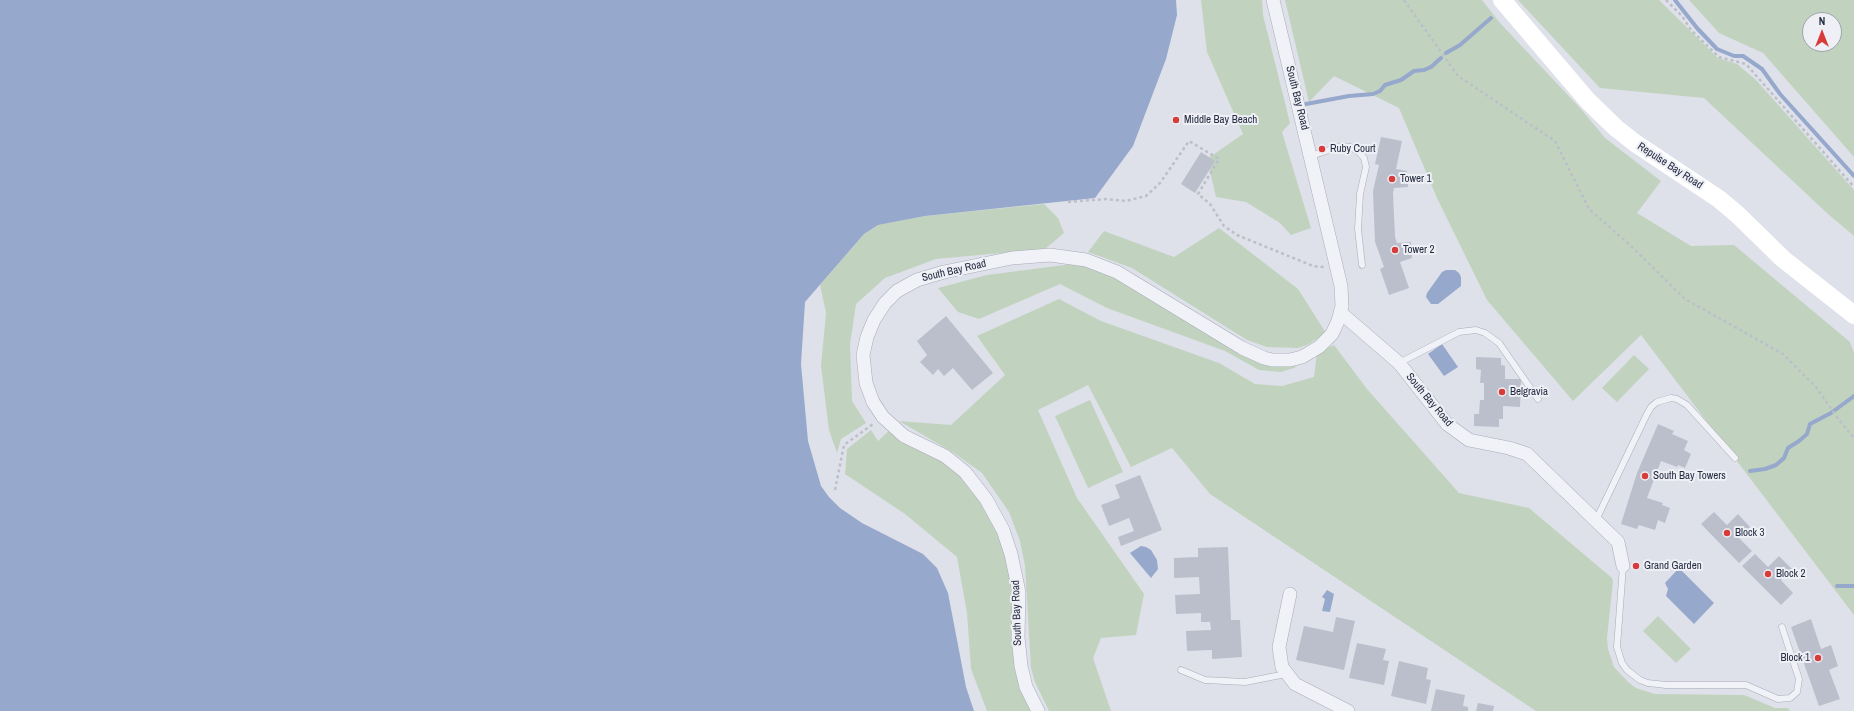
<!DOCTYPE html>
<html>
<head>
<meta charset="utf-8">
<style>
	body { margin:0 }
	#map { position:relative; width:1854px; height:711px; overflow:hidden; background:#dee1e9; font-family:"Archivo Narrow",sans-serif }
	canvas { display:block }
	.north { position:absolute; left:1802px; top:12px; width:40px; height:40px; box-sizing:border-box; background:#eef0f6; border:1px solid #9ea2ae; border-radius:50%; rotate:0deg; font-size:11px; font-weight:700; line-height:16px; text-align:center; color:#262c41 }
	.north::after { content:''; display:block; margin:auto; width:14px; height:18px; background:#d73c3a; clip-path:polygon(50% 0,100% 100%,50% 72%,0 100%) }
</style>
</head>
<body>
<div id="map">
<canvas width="1854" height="711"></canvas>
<div class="north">N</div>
</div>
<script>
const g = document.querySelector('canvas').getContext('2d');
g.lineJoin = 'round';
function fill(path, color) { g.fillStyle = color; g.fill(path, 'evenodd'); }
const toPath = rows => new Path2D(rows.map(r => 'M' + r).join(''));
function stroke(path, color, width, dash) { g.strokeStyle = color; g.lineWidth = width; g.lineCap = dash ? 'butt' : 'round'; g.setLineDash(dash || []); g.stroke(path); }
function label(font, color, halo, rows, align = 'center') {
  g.font = font + ' "Archivo Narrow",sans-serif'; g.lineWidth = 4; g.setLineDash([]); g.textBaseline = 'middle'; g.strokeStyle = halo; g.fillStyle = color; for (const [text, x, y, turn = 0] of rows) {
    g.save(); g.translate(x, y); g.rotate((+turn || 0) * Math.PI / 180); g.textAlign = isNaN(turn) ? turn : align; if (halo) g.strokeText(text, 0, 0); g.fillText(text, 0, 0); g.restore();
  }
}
fill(toPath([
	[1201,0,1262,0,1263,15,1290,123,1282,132,1311,228,1291,235,1280,223,1246,202,1216,197,1207,159,1243,134,1207,52],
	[1285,0,1482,0,1500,23,1581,109,1605,138,1661,181,1637,213,1691,246,1734,245,1850,342,1854,353,1854,615,1641,335,1573,401,1487,300,1437,198,1399,108,1334,76,1309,102],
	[1518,0,1659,0,1718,58,1737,64,1756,80,1854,190,1854,236,1828,214,1704,98,1600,88],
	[1689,0,1854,0,1854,157,1763,53,1719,33],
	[1810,20,1834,20,1834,44,1810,44],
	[1044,204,1058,218,1064,233,1045,249,936,259,885,278,856,304,850,344,852,401,866,423,841,439,837,453,829,430,821,366,826,313,820,285,864,234,878,225,925,216],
	[1219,228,1298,289,1326,333,1307,345,1298,348,1267,347,1247,340,1132,268,1088,252,1104,231,1174,257],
	[1080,263,1125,281,1283,364,1297,367,1281,372,1259,370,1225,351,1107,308,1060,284,979,319,958,312,938,288,987,275],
	[1059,299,1101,321,1219,363,1255,384,1282,386,1314,377,1317,353,1334,345,1367,389,1459,493,1529,508,1612,578,1613,581,1607,638,1608,649,1614,667,1628,682,1636,688,1655,694,1744,695,1775,708,1788,708,1790,711,1536,711,1210,494,1172,448,1131,467,1088,385,1038,410,1077,498,1144,594,1136,635,1101,638,1093,658,1111,711,1049,711,1035,682,1031,668,1025,566,1020,541,1009,512,982,473,954,453,899,421,951,425,1005,375,977,336],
	[1634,355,1649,369,1617,402,1602,388],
	[1090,400,1123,472,1088,488,1055,416],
	[892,428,949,461,1011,544,1019,651,1038,711,987,711,971,669,967,613,957,557,905,514,845,474,847,449,871,430,878,441],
	[1658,616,1691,649,1676,663,1643,631]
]), '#c1d3bf');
fill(toPath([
	[0,0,1176,0,1177,15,1166,59,1133,146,1095,198,925,216,878,225,864,234,805,302,801,364,808,441,821,486,829,497,840,508,862,523,923,554,937,568,948,593,966,687,974,711,0,711],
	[1446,270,1455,270,1459,273,1461,277,1461,286,1438,304,1431,304,1426,297,1427,293,1442,272],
	[1442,344,1458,367,1444,376,1428,354],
	[1141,546,1146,547,1151,550,1157,560,1158,569,1151,578,1130,553],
	[1679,568,1714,603,1694,624,1666,596,1668,589,1665,583],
	[1327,590,1334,594,1330,612,1322,611,1325,599,1322,597]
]), '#96a8cb');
stroke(toPath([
	[1675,0,1697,28,1717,49,1734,56,1743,56,1762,69,1780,94,1854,176],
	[1446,53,1460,45,1491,18],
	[1306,104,1349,96,1373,94,1380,91,1385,85,1401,80,1414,71,1424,70,1431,67,1441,58],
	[1750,471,1765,469,1776,465,1784,458,1788,448,1799,441,1807,434,1810,424,1831,413,1854,396],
	[1837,586,1854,586]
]), '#96a8cb', 4);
fill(toPath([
	[1381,137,1402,141,1396,169,1407,171,1408,187,1394,188,1393,193,1395,237,1397,243,1411,242,1412,258,1400,262,1409,288,1389,295,1380,269,1384,267,1375,242,1373,191,1379,165,1375,164],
	[1201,152,1215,161,1195,193,1181,184],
	[946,316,993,373,972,390,953,368,944,376,938,369,933,375,920,362,927,355,917,341],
	[1476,357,1501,358,1501,365,1505,366,1505,379,1521,379,1520,407,1503,406,1503,419,1499,419,1499,427,1474,426,1474,414,1479,414,1480,400,1484,400,1484,383,1480,383,1481,370,1476,369],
	[1658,424,1674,431,1672,434,1688,441,1684,450,1691,454,1685,468,1678,465,1677,467,1661,461,1647,498,1663,503,1662,505,1670,508,1665,523,1658,520,1655,530,1639,525,1637,529,1621,524,1637,473],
	[1140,475,1162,530,1121,546,1118,537,1134,531,1129,518,1109,526,1101,505,1120,498,1115,485],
	[1714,512,1727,525,1738,514,1750,527,1739,538,1752,551,1739,563,1701,524],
	[1228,547,1231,620,1240,620,1242,657,1212,659,1212,650,1187,651,1186,631,1211,630,1210,622,1201,622,1201,613,1176,614,1175,595,1200,594,1199,577,1174,578,1174,558,1198,557,1198,548],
	[1755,554,1768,567,1779,556,1792,569,1781,580,1793,593,1781,605,1742,566],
	[1336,617,1355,621,1344,670,1296,660,1304,626,1333,632],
	[1811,619,1821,649,1831,645,1838,666,1829,670,1840,699,1819,706,1791,627],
	[1357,643,1386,649,1383,660,1389,661,1384,685,1349,678],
	[1399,661,1428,668,1426,679,1431,680,1426,704,1391,696],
	[1436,689,1465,695,1463,706,1468,707,1468,711,1431,711],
	[1478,703,1494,706,1493,711,1476,711]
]), '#bbbfcc');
const service = toPath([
	[1311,156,1341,146,1350,147,1358,151,1364,158,1366,167,1360,194,1358,229,1362,265],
	[1399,363,1459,332,1476,330,1485,333,1499,343,1538,399],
	[1596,520,1647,414,1651,407,1657,402,1671,398,1677,399,1687,405,1735,458],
	[1623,566,1617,647,1622,663,1627,670,1640,680,1648,683,1666,685,1746,685,1778,699,1790,698,1797,692,1799,679,1782,627],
	[1181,670,1205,680,1245,682,1286,674]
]);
const minor = toPath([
	[1341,313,1399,363,1447,424,1469,440,1509,448,1527,454,1618,542,1623,566],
	[1290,594,1279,647,1282,667,1295,684,1348,711],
	[1038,711,1026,687,1021,666,1018,637,1019,592,1011,554,1003,530,986,499,965,472,945,456,904,436,883,417,873,402,866,383,863,355,867,337,874,320,885,303,897,291,917,280,944,272,1012,258,1050,255,1086,260,1117,272,1242,348,1264,358,1272,360,1290,360,1302,357,1319,347,1332,334,1338,321,1342,306,1341,286,1273,0]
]);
stroke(service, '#a7abb7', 7);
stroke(minor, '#a7abb7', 14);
stroke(toPath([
	[1404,0,1458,76,1555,141,1589,209,1631,246,1685,299,1783,354,1816,387,1839,420,1854,438],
	[1666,0,1682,16,1691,30,1719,57,1746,64,1854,187],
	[1068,202,1106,199,1126,201,1146,196,1160,183,1189,141,1219,159,1198,194,1210,204,1224,226,1237,235,1313,266,1324,267],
	[835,490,844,445,873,424]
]), '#bcbfc8', 2.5, [3, 3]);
stroke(service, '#f1f2f7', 6);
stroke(minor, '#f1f2f7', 13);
stroke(toPath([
	[1502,0,1588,101,1616,128,1635,143,1719,199,1738,215,1783,259,1854,315]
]), '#fff', 18);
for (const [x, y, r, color] of [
	[1176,120,4,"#d73c3a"],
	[1322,149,4,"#d73c3a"],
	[1392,179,4,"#d73c3a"],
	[1395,250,4,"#d73c3a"],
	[1502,392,4,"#d73c3a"],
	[1645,476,4,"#d73c3a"],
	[1727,533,4,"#d73c3a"],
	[1636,566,4,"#d73c3a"],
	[1768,574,4,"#d73c3a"],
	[1818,658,4,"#d73c3a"]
]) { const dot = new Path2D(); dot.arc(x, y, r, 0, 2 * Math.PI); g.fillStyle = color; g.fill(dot); stroke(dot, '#eef0f6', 1.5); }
label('11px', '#262c41', '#eef0f6', [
	["South Bay Road",1297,98,76],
	["Repulse Bay Road",1670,166,33],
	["South Bay Road",954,271,-13],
	["South Bay Road",1429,400,50],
	["South Bay Road",1017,613,-92]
]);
label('11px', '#262c41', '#eef0f6', [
	["Middle Bay Beach",1184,120],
	["Ruby Court",1330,149],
	["Tower 1",1400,179],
	["Tower 2",1403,250],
	["Belgravia",1510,392],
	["South Bay Towers",1653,476],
	["Block 3",1735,533],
	["Grand Garden",1644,566],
	["Block 2",1776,574],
	["Block 1",1810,658,"right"]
], 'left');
</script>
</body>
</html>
